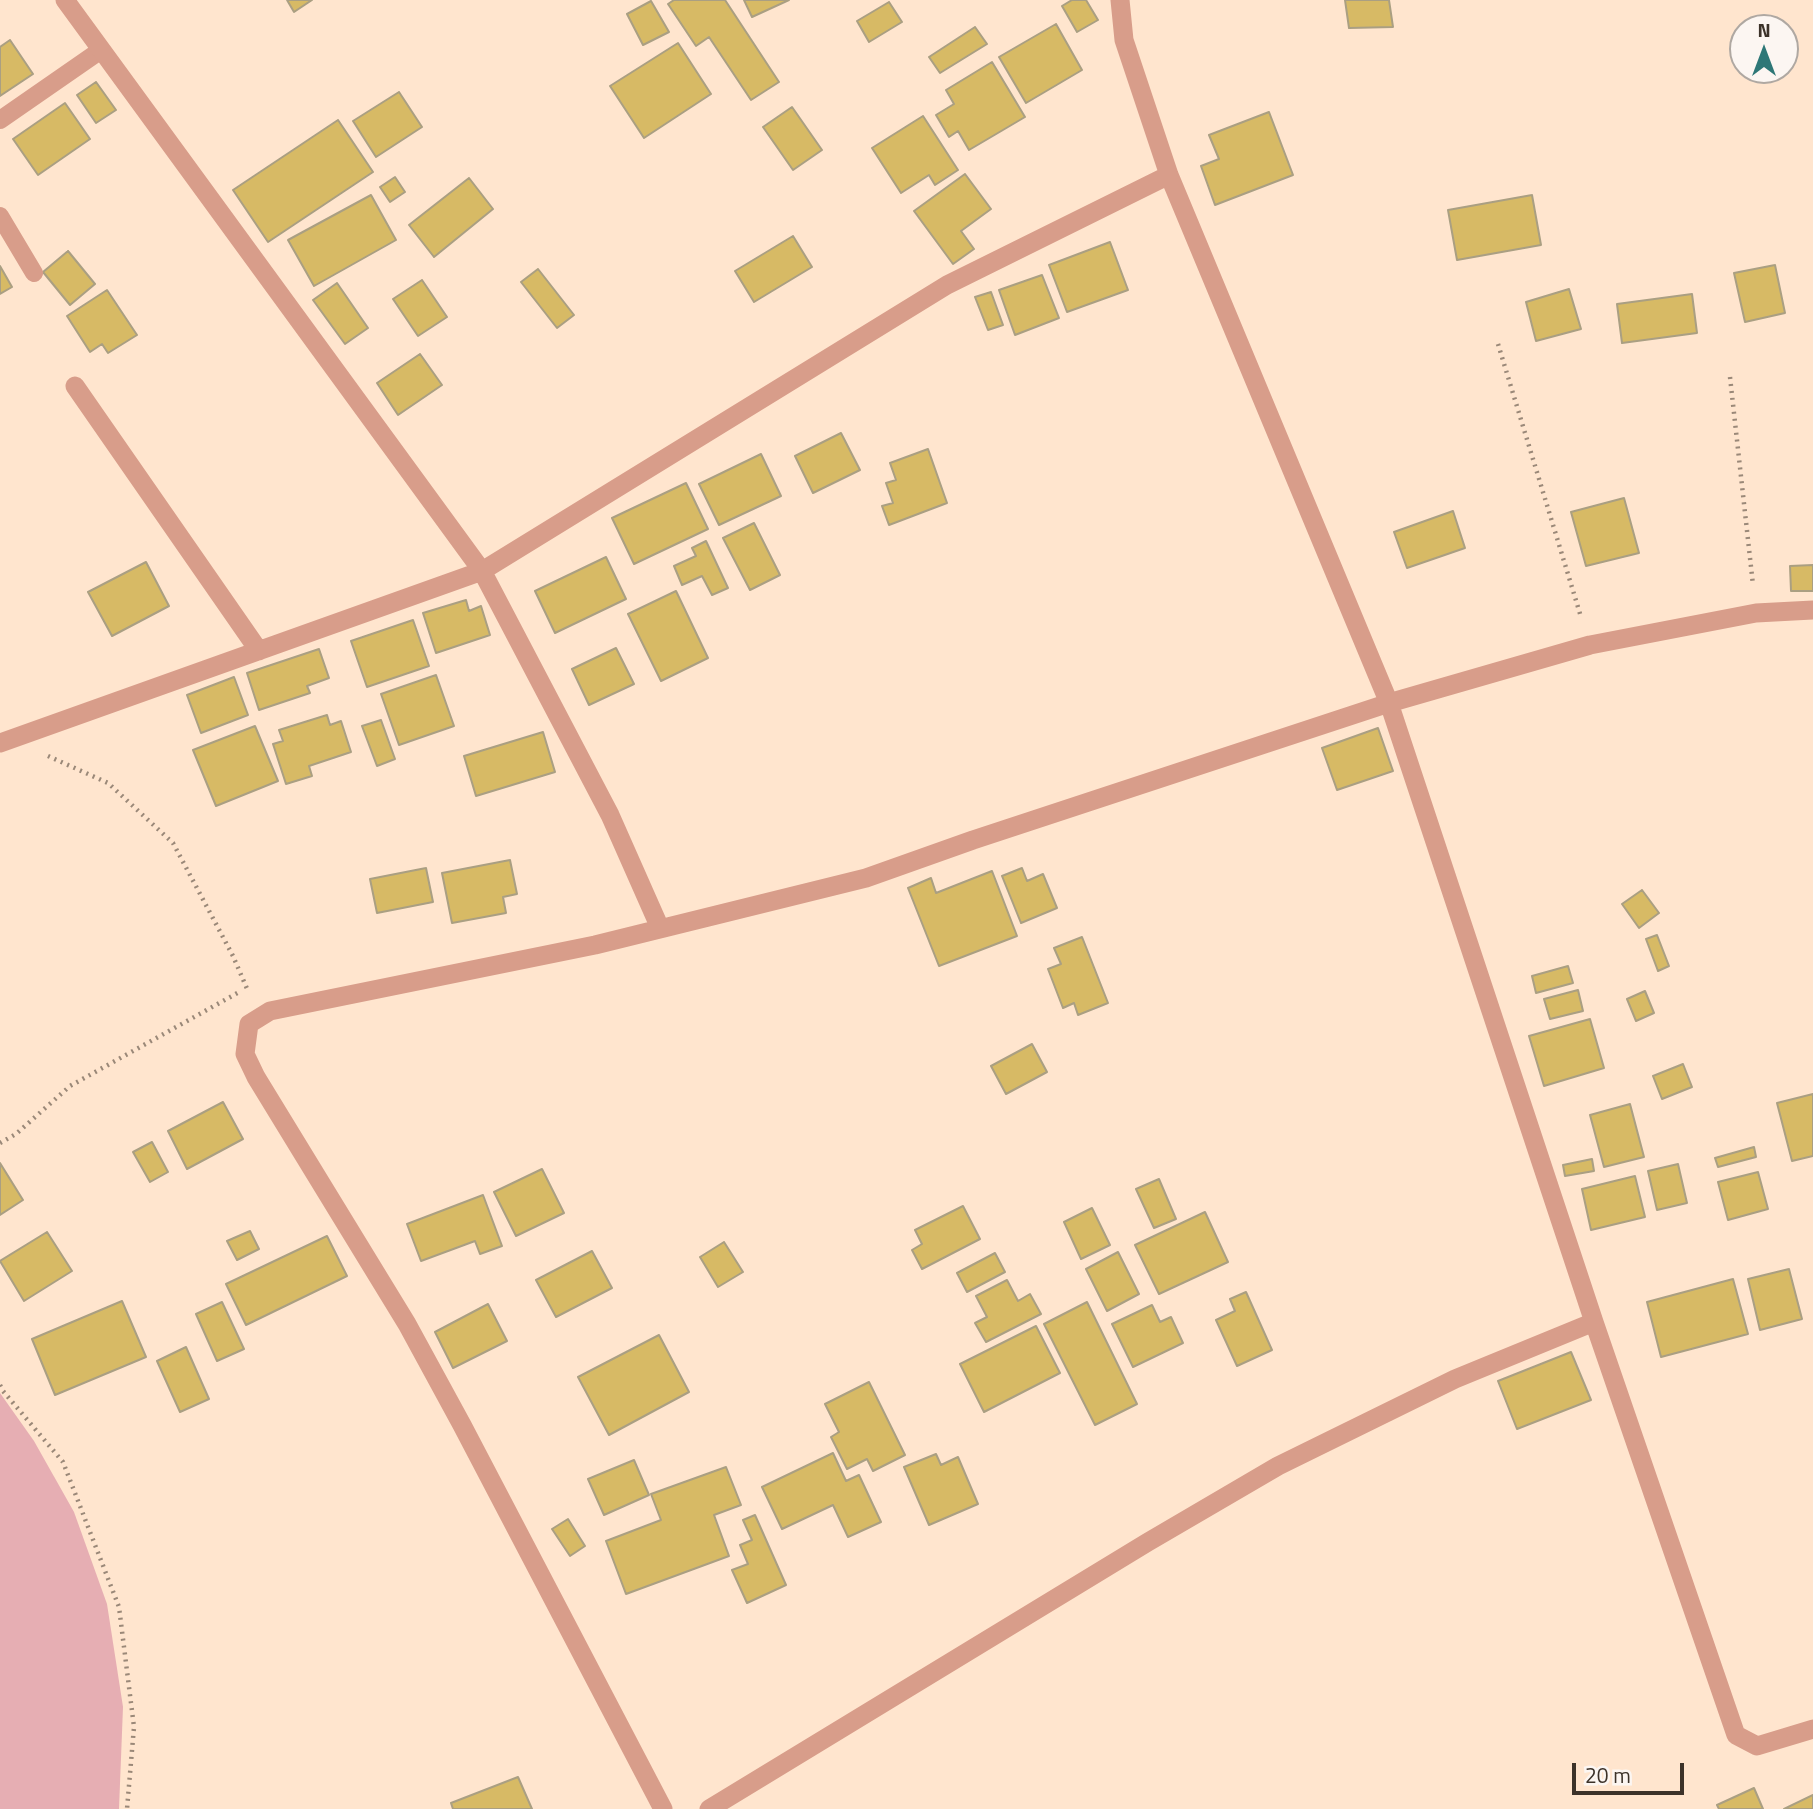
<!DOCTYPE html>
<style>
body{margin:0}
#map{position:relative;width:1813px;height:1809px;overflow:hidden;background:#ffe5ce;font-family:"Titillium Web",sans-serif}
canvas{display:block}
.north{position:absolute;left:1729px;top:14px;width:70px;height:70px;box-sizing:border-box;background:#fcf6f2;border:2px solid #afa8a2;border-radius:50%;rotate:0deg;font-size:19px;font-weight:700;line-height:28px;text-align:center;color:#3c3229}
.north::after{content:'';display:block;margin:auto;width:24px;height:32px;background:#2e7777;clip-path:polygon(50% 0,100% 100%,50% 72%,0 100%)}
.scale{position:absolute;left:1572px;top:1763px;width:112px;height:32px;box-sizing:border-box;border:4px solid #3c3229;border-top:0;padding-left:9px;font-size:21px;line-height:24px;white-space:nowrap;color:#3c3229;-webkit-text-stroke:5px #fcf6f2;paint-order:stroke}
</style>
<div id="map">
<canvas width="1813" height="1809"></canvas>
<div class="north">N</div>
<div class="scale">20 m</div>
</div>
<script>
const context = document.querySelector('canvas').getContext('2d');
context.lineJoin = 'round';
function fill(path, color) { context.fillStyle = color; context.fill(path, 'evenodd'); }
const shape = rows => new Path2D(rows.map(r => 'M' + r).join(''));
function stroke(path, color, width, dash) { context.strokeStyle = color; context.lineWidth = width; context.lineCap = dash ? 'butt' : 'round'; context.setLineDash(dash || []); context.stroke(path); }
fill(shape([
 [0,1393,34,1441,74,1512,107,1604,123,1707,119,1809,0,1809]
]), '#e6aeb3');
const building = shape([
 [287,0,312,0,294,12,287,0],
 [674,0,725,0,779,82,751,100,709,37,696,46,668,4,674,0],
 [744,0,789,0,752,17,744,0],
 [1072,0,1086,0,1098,20,1077,32,1062,6,1072,0],
 [1345,0,1389,0,1393,27,1349,28,1345,0],
 [651,1,669,32,643,45,627,14,651,1],
 [889,2,902,22,869,42,857,21,889,2],
 [1056,24,1082,70,1026,103,999,57,1056,24],
 [975,27,987,44,940,73,929,57,975,27],
 [10,40,33,74,0,96,0,47,10,40],
 [678,43,711,94,644,138,610,86,678,43],
 [992,62,1025,117,969,150,958,131,949,137,936,115,954,104,946,90,992,62],
 [96,82,116,110,96,123,77,95,96,82],
 [399,92,422,127,376,157,353,121,399,92],
 [65,103,90,139,38,175,13,139,65,103],
 [792,107,822,150,793,170,763,127,792,107],
 [1269,112,1293,175,1215,205,1201,166,1219,159,1209,135,1269,112],
 [923,116,958,170,935,185,929,175,901,193,872,148,923,116],
 [338,120,373,172,268,242,233,190,338,120],
 [965,174,991,209,961,231,974,249,953,264,914,211,965,174],
 [395,177,405,192,390,202,380,187,395,177],
 [469,178,493,209,434,257,409,225,469,178],
 [371,195,396,240,314,286,288,240,371,195],
 [1532,195,1541,245,1457,260,1448,210,1532,195],
 [793,236,812,267,754,302,735,271,793,236],
 [1110,242,1128,290,1067,312,1049,265,1110,242],
 [68,251,95,284,70,305,43,272,68,251],
 [1775,265,1785,313,1745,322,1734,273,1775,265],
 [0,266,12,287,0,294,0,266],
 [538,269,574,315,557,328,521,282,538,269],
 [1042,275,1059,318,1015,335,999,290,1042,275],
 [422,280,447,317,418,336,393,299,422,280],
 [337,283,368,328,345,344,313,300,337,283],
 [1569,289,1581,329,1536,341,1526,302,1569,289],
 [107,290,137,335,108,353,102,344,90,352,67,316,107,290],
 [991,292,1003,325,988,330,975,297,991,292],
 [1692,294,1697,333,1622,343,1617,304,1692,294],
 [420,354,442,385,398,415,377,383,420,354],
 [841,433,860,470,813,493,795,456,841,433],
 [928,449,947,503,889,525,882,506,893,503,886,483,896,480,890,463,928,449],
 [761,454,781,496,719,525,699,484,761,454],
 [686,483,708,529,634,564,612,518,686,483],
 [1624,498,1639,553,1586,566,1571,512,1624,498],
 [1453,511,1465,548,1407,568,1394,532,1453,511],
 [754,523,780,575,750,590,723,538,754,523],
 [706,541,728,588,712,595,702,576,682,585,674,566,696,556,692,548,706,541],
 [606,557,626,599,555,633,535,591,606,557],
 [146,562,169,606,112,636,88,592,146,562],
 [1813,565,1813,591,1791,591,1790,566,1813,565],
 [676,591,708,658,661,681,628,614,676,591],
 [466,600,469,611,481,606,490,635,436,653,423,613,466,600],
 [413,620,429,666,367,687,351,641,413,620],
 [616,648,634,684,589,705,572,669,616,648],
 [319,649,329,678,307,686,310,693,259,710,247,673,319,649],
 [436,675,454,726,399,745,381,694,436,675],
 [234,677,248,715,201,733,187,695,234,677],
 [327,715,330,725,341,721,351,752,309,766,312,776,286,784,273,744,283,741,279,730,327,715],
 [381,720,395,759,377,766,362,726,381,720],
 [255,726,278,781,216,806,193,750,255,726],
 [1378,728,1393,771,1337,790,1322,748,1378,728],
 [543,732,555,772,476,796,464,756,543,732],
 [510,860,517,894,503,897,506,913,452,923,442,873,510,860],
 [426,868,433,902,377,913,370,879,426,868],
 [1022,868,1027,881,1043,874,1057,908,1021,923,1002,876,1022,868],
 [992,871,1017,936,939,966,908,888,931,878,936,893,992,871],
 [1642,890,1659,913,1639,928,1622,904,1642,890],
 [1657,935,1669,966,1658,971,1646,939,1657,935],
 [1082,937,1108,1003,1078,1015,1074,1003,1063,1008,1048,969,1061,964,1054,948,1082,937],
 [1568,966,1573,983,1536,993,1532,976,1568,966],
 [1578,990,1583,1011,1550,1019,1544,999,1578,990],
 [1645,991,1654,1013,1636,1021,1627,999,1645,991],
 [1590,1019,1604,1068,1544,1086,1529,1036,1590,1019],
 [1032,1044,1047,1072,1006,1094,991,1066,1032,1044],
 [1683,1064,1692,1087,1662,1099,1653,1076,1683,1064],
 [1813,1094,1813,1156,1792,1161,1777,1103,1813,1094],
 [223,1102,243,1139,187,1169,168,1131,223,1102],
 [1630,1104,1644,1157,1604,1167,1590,1115,1630,1104],
 [152,1142,168,1172,150,1182,133,1152,152,1142],
 [1754,1147,1756,1157,1718,1167,1715,1158,1754,1147],
 [1592,1159,1594,1171,1565,1176,1563,1165,1592,1159],
 [0,1163,23,1200,0,1215,0,1163],
 [1678,1164,1687,1203,1657,1210,1648,1171,1678,1164],
 [542,1169,564,1213,516,1236,494,1192,542,1169],
 [1758,1172,1768,1209,1728,1220,1718,1182,1758,1172],
 [1635,1176,1645,1217,1591,1230,1582,1189,1635,1176],
 [1159,1179,1176,1219,1154,1228,1136,1189,1159,1179],
 [483,1195,502,1246,480,1254,475,1241,421,1261,407,1224,483,1195],
 [963,1206,980,1239,922,1269,912,1250,922,1244,915,1230,963,1206],
 [1092,1208,1110,1245,1081,1259,1064,1222,1092,1208],
 [1205,1212,1228,1262,1159,1294,1135,1245,1205,1212],
 [250,1231,259,1249,237,1260,227,1241,250,1231],
 [47,1232,72,1271,24,1301,0,1261,47,1232],
 [327,1236,347,1276,246,1325,226,1284,327,1236],
 [724,1242,743,1272,718,1287,700,1257,724,1242],
 [592,1251,612,1288,556,1317,536,1280,592,1251],
 [1118,1252,1139,1294,1107,1311,1086,1269,1118,1252],
 [995,1253,1005,1272,967,1292,957,1273,995,1253],
 [1789,1269,1802,1319,1760,1330,1748,1279,1789,1269],
 [1733,1279,1748,1334,1661,1357,1647,1302,1733,1279],
 [1007,1280,1018,1301,1030,1294,1041,1314,986,1342,975,1323,987,1317,976,1296,1007,1280],
 [1246,1292,1272,1350,1237,1366,1216,1320,1235,1311,1230,1299,1246,1292],
 [122,1301,146,1357,55,1395,32,1339,122,1301],
 [222,1302,244,1349,217,1361,196,1314,222,1302],
 [1087,1302,1137,1404,1095,1425,1044,1324,1087,1302],
 [488,1304,507,1341,453,1368,435,1332,488,1304],
 [1152,1305,1160,1322,1171,1317,1183,1343,1133,1367,1112,1324,1152,1305],
 [1036,1326,1060,1373,984,1412,960,1364,1036,1326],
 [659,1335,689,1392,609,1435,578,1377,659,1335],
 [186,1347,209,1399,180,1412,157,1361,186,1347],
 [1571,1352,1591,1400,1517,1429,1498,1381,1571,1352],
 [869,1382,905,1455,873,1471,867,1459,847,1469,831,1437,839,1432,825,1404,869,1382],
 [833,1453,846,1481,859,1475,881,1522,848,1537,833,1505,782,1529,762,1487,833,1453],
 [936,1454,941,1465,958,1457,978,1504,929,1525,904,1467,936,1454],
 [634,1460,649,1495,604,1515,588,1479,634,1460],
 [726,1467,741,1505,714,1515,729,1556,626,1594,606,1541,661,1520,651,1494,726,1467],
 [755,1515,786,1585,747,1603,732,1570,748,1564,740,1545,752,1540,743,1520,755,1515],
 [568,1519,585,1546,570,1556,552,1529,568,1519],
 [518,1777,532,1809,453,1809,451,1803,518,1777],
 [1754,1788,1763,1809,1719,1809,1717,1805,1754,1788],
 [1813,1795,1813,1809,1784,1809,1813,1795]
]);
fill(building, '#d7ba65');
stroke(building, '#aa9f82', 2);
stroke(shape([
 [1498,344,1581,617],
 [1730,377,1753,585],
 [48,756,108,783,173,843,233,956,248,991],
 [0,1143,16,1134,70,1086,241,991],
 [0,1385,3,1391,63,1462,119,1607,134,1727,127,1809]
]), '#9a8878', 4.5, [2, 5]);
stroke(shape([
 [0,120,101,50],
 [0,216,34,273]
]), '#d89d8a', 18);
stroke(shape([
 [65,0,482,571,610,815,660,928],
 [1120,0,1124,40,1169,175,1389,703,1594,1322,1736,1735,1757,1746,1813,1729],
 [75,386,259,651],
 [0,743,482,571,947,285,1169,175],
 [663,1809,462,1425,407,1324,256,1077,245,1054,249,1024,270,1011,595,945,866,878,973,840,1389,703,1590,645,1756,613,1813,610],
 [709,1809,1148,1542,1278,1466,1455,1379,1594,1322]
]), '#d89d8a', 19);
</script>
